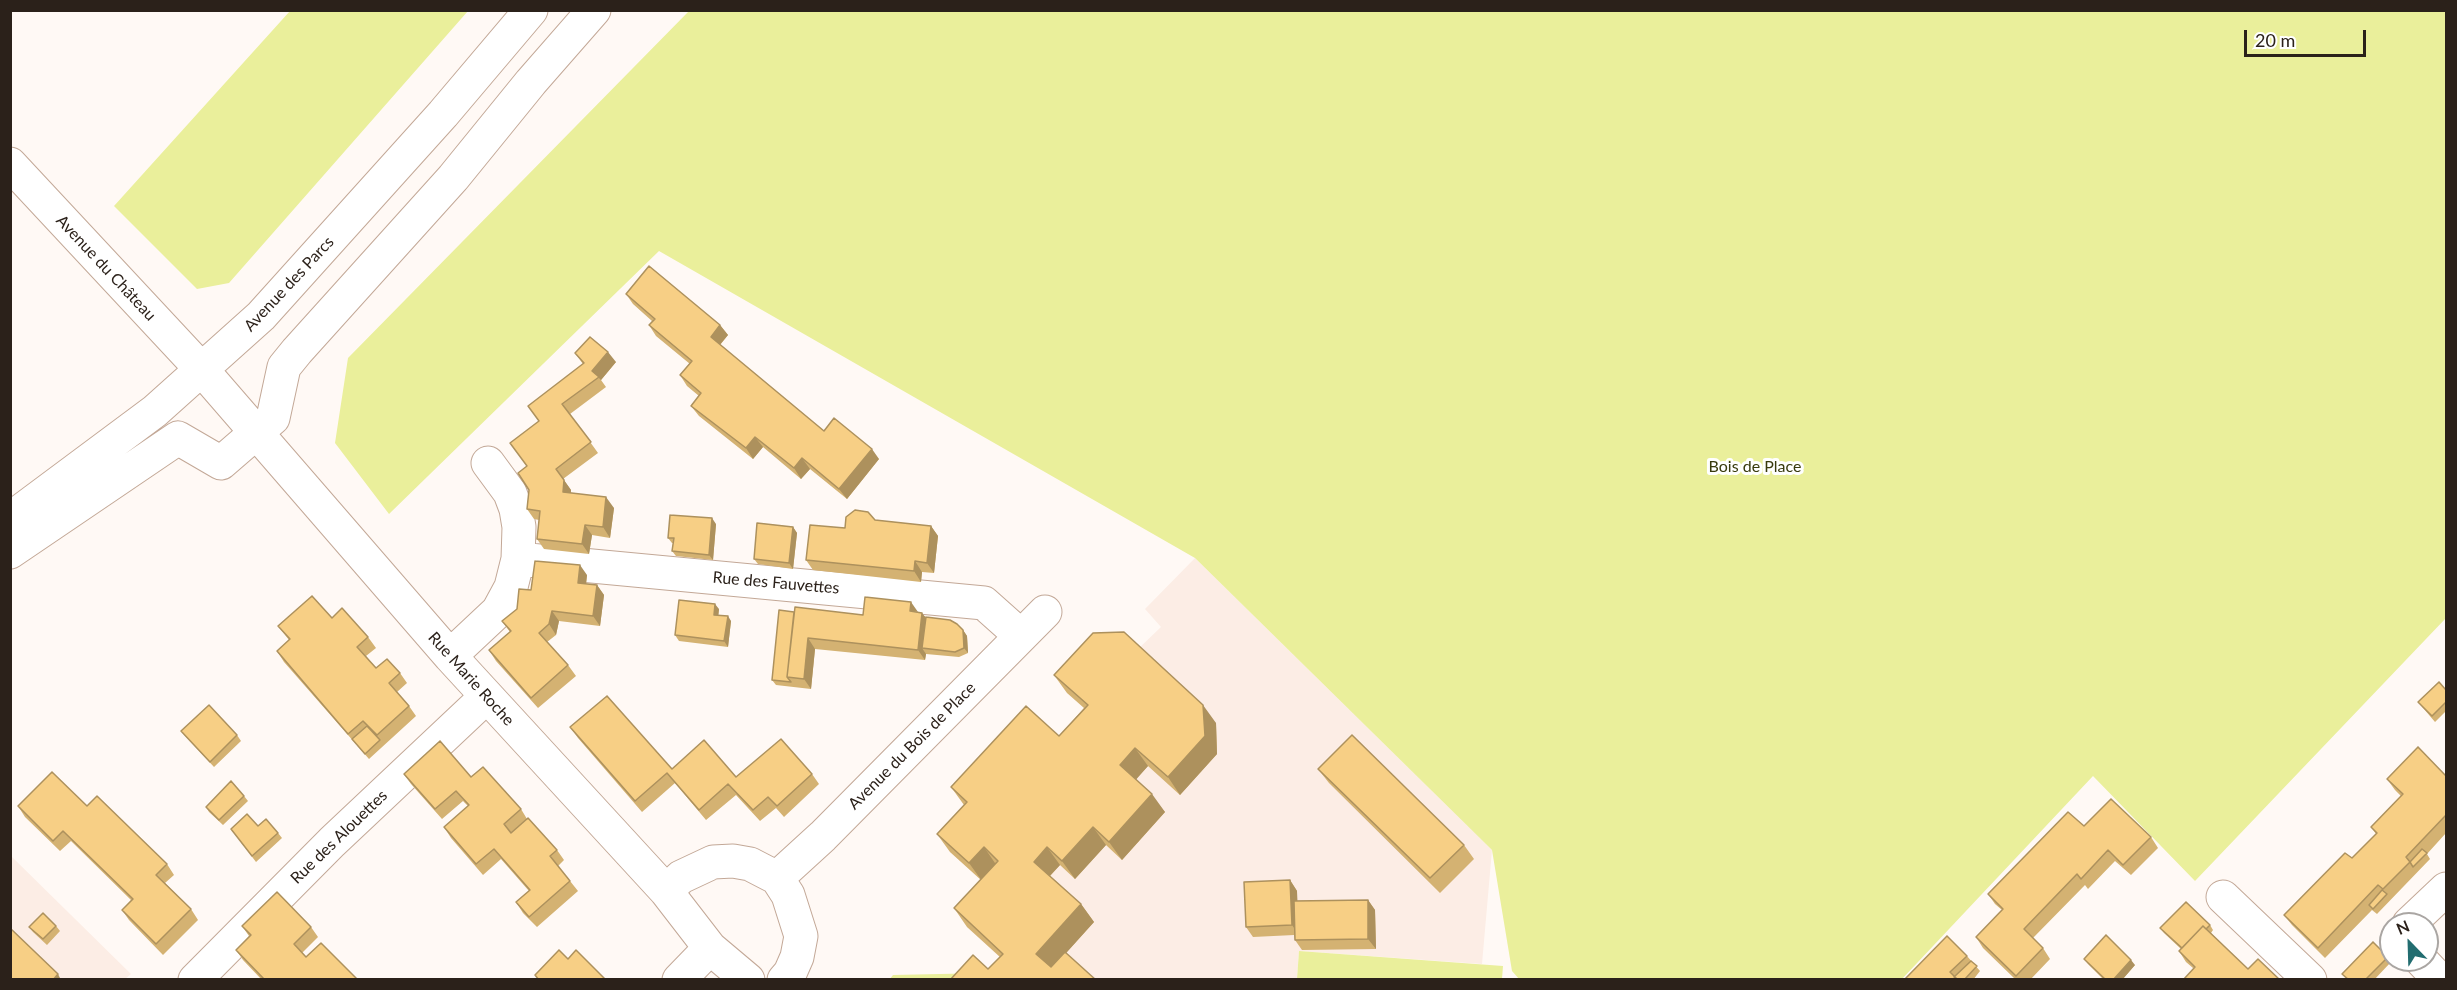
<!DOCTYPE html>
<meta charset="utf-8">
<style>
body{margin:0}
#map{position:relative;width:2457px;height:990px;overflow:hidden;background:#fff9f5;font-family:Lato,sans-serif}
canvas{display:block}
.frame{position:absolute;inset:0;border:12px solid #2b211a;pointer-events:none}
.north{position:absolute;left:2379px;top:912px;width:60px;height:60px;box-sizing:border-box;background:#fff;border:2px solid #aaa6a3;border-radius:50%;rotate:337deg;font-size:16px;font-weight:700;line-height:24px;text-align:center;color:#2b211a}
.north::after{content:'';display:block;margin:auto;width:21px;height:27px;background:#226d70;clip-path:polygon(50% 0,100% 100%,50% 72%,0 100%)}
.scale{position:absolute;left:2244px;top:30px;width:122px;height:27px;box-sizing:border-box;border:3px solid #2b211a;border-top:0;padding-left:8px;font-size:18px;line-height:21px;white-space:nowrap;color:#2b211a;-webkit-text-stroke:4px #fff;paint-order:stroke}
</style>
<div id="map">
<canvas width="2457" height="990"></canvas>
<div class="frame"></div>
<div class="north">N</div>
<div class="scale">20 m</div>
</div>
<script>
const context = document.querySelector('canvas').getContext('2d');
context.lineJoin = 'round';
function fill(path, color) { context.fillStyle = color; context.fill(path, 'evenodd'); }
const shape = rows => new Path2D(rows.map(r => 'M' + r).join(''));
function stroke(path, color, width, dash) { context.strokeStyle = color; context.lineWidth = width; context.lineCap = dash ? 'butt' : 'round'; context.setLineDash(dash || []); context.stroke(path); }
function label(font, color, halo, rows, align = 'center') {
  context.font = font + ' Lato,sans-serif'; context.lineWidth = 6; context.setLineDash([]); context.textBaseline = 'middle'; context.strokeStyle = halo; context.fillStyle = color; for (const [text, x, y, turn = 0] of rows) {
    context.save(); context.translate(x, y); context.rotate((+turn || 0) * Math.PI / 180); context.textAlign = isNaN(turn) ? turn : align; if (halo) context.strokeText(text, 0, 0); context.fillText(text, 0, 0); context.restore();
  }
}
fill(shape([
 [1195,558,1492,850,1482,964,1299,951,1297,979,1009,979,1016,972,967,927,982,881,950,852,979,820,1071,754,1137,650,1161,627,1145,609],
 [10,855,131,974,125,979,11,979]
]), '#fcede5');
fill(shape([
 [290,11,468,11,229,283,197,289,114,206],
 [689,11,2446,11,2446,618,2195,881,2093,776,1902,979,1519,979,1512,971,1492,850,1195,558,659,251,389,514,335,443,348,358],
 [1299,951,1503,966,1502,979,1297,979],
 [986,973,980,979,889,980,893,975]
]), '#eaef9b');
const minor = shape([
 [10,164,203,371,450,656,666,891,710,948,748,980],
 [10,519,155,411,261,316,443,114,531,10],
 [10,552,178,438,221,463,273,418,284,367,297,351,453,178,531,82,594,10],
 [518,559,984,603,1021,636],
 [450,656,498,611,511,587,518,559,519,527,516,509,510,493,488,463],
 [777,878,823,836,1045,612],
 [666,891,681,877,713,862,733,861,750,864,777,878,788,895,801,936,797,957,790,973,784,980],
 [2223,897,2310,980],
 [2409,924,2446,889],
 [2421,960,2440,980],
 [195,980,332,842,486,697],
 [679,980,710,948]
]);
stroke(minor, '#c3a897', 35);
stroke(minor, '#fff', 33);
fill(shape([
 [626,294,720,325,728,335,720,345,824,431,879,459,847,499,810,469,801,479,763,447,753,459,699,416,691,406,699,396,687,386,680,375,690,364,656,336,649,325,652,321,633,304],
 [575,353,616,362,601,380,606,387,570,414,598,453,563,479,571,490,571,493,614,508,610,538,592,535,589,554,544,549,537,539,539,520,534,519,527,509,529,490,527,467,539,421,583,364],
 [875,520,931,526,938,536,934,573,922,572,921,582,813,570,806,560,845,528],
 [716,524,713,560,676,556,672,551,673,543,672,543,668,538],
 [793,527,797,533,793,569,758,564,754,559],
 [587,575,586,584,597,585,604,595,600,626,559,621,556,635,547,642,568,665,576,676,538,708,496,661,489,650,510,632,502,621,517,609,531,590],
 [719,609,718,615,731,621,728,647,679,641,675,635],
 [794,612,863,615,918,612,926,617,963,630,967,636,968,653,959,657,926,654,925,660,815,649,811,689,776,685,772,680],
 [332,618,368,637,376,648,366,656,376,668,400,673,407,683,397,692,409,706,416,716,369,759,284,662,277,651,289,640,278,626],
 [1054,675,1216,723,1217,754,1180,795,1148,766,1136,779,1165,812,1122,860,1106,845,1075,879,1060,865,1050,876,1081,904,1094,922,1066,953,988,969,1000,957,967,927,954,908,981,880,950,852,937,834,964,805,951,787,1059,736,1084,708,1067,693],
 [2446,690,2446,711,2435,722,2418,702],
 [570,727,672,769,736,777,812,774,819,784,784,817,776,808,760,821,736,795,706,820,675,783,642,812,578,738],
 [181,731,237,735,241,741,214,767,185,736],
 [1318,769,1464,845,1474,859,1440,893,1329,783],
 [404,774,471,777,521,809,527,819,557,850,564,860,558,866,578,891,537,927,523,913,516,902,529,891,501,859,483,875,451,838,444,827,468,806,463,801,442,819,411,784],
 [2446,776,2446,833,2427,854,2430,859,2377,914,2372,910,2325,958,2292,925,2284,915,2352,858,2376,834,2371,827,2401,796,2395,790,2387,779],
 [244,796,248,801,223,825,209,812,206,807],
 [18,806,87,806,167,864,174,875,165,883,191,909,198,920,163,955,129,920,122,910,131,900,71,841,60,851,25,817],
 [258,826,278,833,282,838,256,862,231,829],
 [2084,826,2151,837,2158,848,2131,875,2115,861,2088,889,2085,885,2033,938,2043,948,2050,959,2030,980,2016,980,1983,948,1976,937,2002,910,1995,904,1988,894],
 [1290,880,1297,891,1297,901,1368,900,1375,910,1376,949,1302,950,1295,940,1294,935,1253,937,1246,927],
 [2210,925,2213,930,2211,933,2248,969,2280,980,2193,968,2186,962,2179,951,2181,949,2164,933,2160,928],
 [56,926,60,931,47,945,33,932,29,927],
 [242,926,311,927,318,937,302,953,306,957,358,980,262,980,243,960,236,950,249,936],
 [1967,956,1980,971,1973,980,1904,980],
 [2388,957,2391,962,2374,980,2347,980,2342,974],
 [2084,959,2135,965,2122,980,2104,980,2088,964]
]), '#d4b272');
fill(shape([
 [720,325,728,335,718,347,711,337],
 [608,352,616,362,601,380,592,371],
 [755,437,763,447,753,459,746,448],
 [872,449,879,459,847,499,839,489],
 [802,458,810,469,801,479,794,468],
 [564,480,571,490,570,503,563,492],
 [606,497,614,508,610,538,603,527],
 [712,518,716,524,713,560,709,555],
 [585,525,592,535,589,554,582,544],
 [931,526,938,536,934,573,927,563],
 [793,527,797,533,793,569,789,563],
 [915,561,922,572,921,582,914,571],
 [580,565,587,575,585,593,578,583],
 [597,585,604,595,600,626,593,616],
 [911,602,918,612,910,611],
 [715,604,719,609,718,620,714,615],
 [552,611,559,621,556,635,549,624],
 [922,613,930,623,922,648,926,654,925,660,918,650],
 [728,616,731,621,728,647,724,641],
 [963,630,967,636,968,653,964,648],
 [808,638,815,649,811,689,804,679],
 [1203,705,1216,723,1217,754,1180,795,1168,777],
 [1135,748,1148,766,1133,783,1120,765],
 [1152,794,1165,812,1122,860,1109,842],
 [1093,827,1106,845,1075,879,1062,861],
 [984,847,997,866,982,881,969,863],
 [1047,847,1060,865,1046,880,1034,862],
 [1290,880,1297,891,1299,935,1292,925],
 [1368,900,1375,910,1376,949,1368,939],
 [1081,904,1094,922,1049,972,1036,954],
 [2131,960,2135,965,2122,980,2113,980],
 [58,974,61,980,53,980]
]), '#ad915d');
const building = shape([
 [649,266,720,325,711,337,824,431,834,418,872,449,839,489,802,458,794,468,755,437,746,448,691,406,701,393,680,375,692,361,649,325,655,319,626,294,649,266],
 [590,337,608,352,592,371,599,377,562,404,591,442,556,469,564,480,563,492,606,497,603,527,585,525,582,544,537,539,540,511,527,509,529,490,518,473,527,466,510,443,539,421,528,406,584,363,575,353,590,337],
 [855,510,868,512,875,520,931,526,927,563,915,561,914,571,806,560,810,525,845,528,846,517,855,510],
 [670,515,712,518,709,555,672,551,674,538,668,538,670,515],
 [757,523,793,527,789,563,754,559,757,523],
 [535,561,580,565,578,583,597,585,593,616,552,611,549,624,539,633,568,665,531,698,489,650,511,631,502,621,517,609,519,589,531,590,535,561],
 [312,596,332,618,342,608,368,637,357,647,376,668,387,659,400,673,389,683,409,706,377,735,363,721,348,734,277,651,290,639,278,626,312,596],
 [865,597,911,602,910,611,922,613,918,650,808,638,804,679,787,677,795,607,863,615,865,597],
 [679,600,715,604,714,615,728,616,724,641,675,635,679,600],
 [779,610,794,612,787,677,791,682,772,680,779,610],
 [926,617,950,620,957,624,963,630,964,648,955,652,922,648,926,617],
 [1124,632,1203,705,1205,736,1168,777,1135,748,1120,765,1152,794,1109,842,1093,827,1062,861,1047,847,1034,862,1081,904,1036,954,1051,967,1065,952,1096,980,950,980,973,955,988,969,1003,954,954,908,998,861,984,847,969,863,937,834,967,802,951,787,1026,706,1059,736,1088,705,1054,675,1093,633,1124,632],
 [2439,682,2446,690,2446,702,2432,716,2418,702,2439,682],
 [607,696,672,769,704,740,736,777,781,739,812,774,777,806,768,797,753,810,728,784,699,810,667,773,635,801,570,727,607,696],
 [209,705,237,735,210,762,181,731,209,705],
 [367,726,380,740,365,754,352,739,367,726],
 [1352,735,1464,845,1430,878,1318,769,1352,735],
 [440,741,471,777,483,767,521,809,504,824,511,833,528,818,557,850,550,856,570,881,529,917,516,902,530,890,494,849,476,864,444,827,469,805,456,791,435,809,404,774,440,741],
 [2418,747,2446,776,2446,815,2406,857,2410,862,2383,889,2378,885,2318,948,2284,915,2345,853,2352,858,2377,833,2371,827,2403,794,2387,779,2418,747],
 [52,772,87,806,97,796,167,864,156,875,191,909,156,944,122,910,133,899,63,831,53,841,18,806,52,772],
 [231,781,244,796,219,820,206,807,231,781],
 [2111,799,2151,837,2123,865,2108,850,2081,879,2077,874,2050,902,2024,929,2043,948,2016,976,1976,937,2003,909,1988,894,2068,812,2084,826,2111,799],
 [247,814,258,826,266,819,278,833,252,856,231,829,247,814],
 [2422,849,2427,853,2413,867,2410,862,2422,849],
 [1290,880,1292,925,1246,927,1244,882,1290,880],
 [2382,890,2387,894,2373,909,2369,905,2382,890],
 [277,892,311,927,294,944,306,957,321,943,358,980,265,980,236,950,251,935,242,926,277,892],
 [1368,900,1368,939,1295,940,1294,901,1368,900],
 [2186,902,2210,925,2206,929,2203,926,2182,948,2160,928,2186,902],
 [43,913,56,926,43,939,29,927,43,913],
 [2203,926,2248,969,2258,959,2280,980,2183,980,2195,967,2179,951,2203,926],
 [10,928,58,974,53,980,10,980,10,928],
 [2106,935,2131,960,2113,980,2106,980,2084,959,2106,935],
 [1947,936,1967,956,1950,972,1958,980,1904,980,1947,936],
 [2373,942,2388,957,2365,980,2349,980,2342,974,2373,942],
 [559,950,568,959,576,950,606,980,539,980,535,975,559,950],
 [1971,961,1977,966,1964,980,1958,980,1954,977,1971,961]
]);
fill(building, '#f7cf85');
stroke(building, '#ad915d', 1.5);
label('16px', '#2b211a', '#fff', [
 ["Avenue du Château",106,268,47],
 ["Avenue des Parcs",289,284,-47],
 ["Rue des Fauvettes",776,583,5],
 ["Rue Marie Roche",471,679,48],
 ["Avenue du Bois de Place",912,746,-45],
 ["Rue des Alouettes",339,837,-44]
]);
label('16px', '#383a0d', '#fff', [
 ["Bois de Place",1755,467]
]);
</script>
